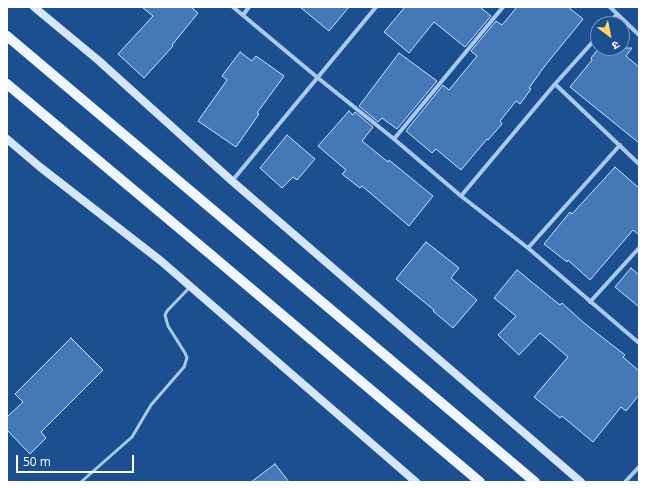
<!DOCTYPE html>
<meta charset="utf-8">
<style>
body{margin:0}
#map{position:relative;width:646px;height:489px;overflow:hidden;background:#1b4f8f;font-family:"Open Sans","Noto Sans Devanagari",sans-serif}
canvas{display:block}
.frame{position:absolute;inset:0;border:8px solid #fff;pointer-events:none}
.north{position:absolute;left:590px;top:16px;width:40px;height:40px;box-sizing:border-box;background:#1b4f8f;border:1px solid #7695bc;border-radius:50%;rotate:148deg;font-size:11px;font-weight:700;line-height:16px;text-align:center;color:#fff}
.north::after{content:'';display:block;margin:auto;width:14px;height:18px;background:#ffd166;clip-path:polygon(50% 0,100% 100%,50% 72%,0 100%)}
.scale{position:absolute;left:16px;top:455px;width:118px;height:18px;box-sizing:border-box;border:2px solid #fff;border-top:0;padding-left:5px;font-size:12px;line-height:14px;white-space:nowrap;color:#fff;-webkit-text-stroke:3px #1b4f8f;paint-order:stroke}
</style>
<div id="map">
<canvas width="646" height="489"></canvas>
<div class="frame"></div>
<div class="north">उ</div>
<div class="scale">50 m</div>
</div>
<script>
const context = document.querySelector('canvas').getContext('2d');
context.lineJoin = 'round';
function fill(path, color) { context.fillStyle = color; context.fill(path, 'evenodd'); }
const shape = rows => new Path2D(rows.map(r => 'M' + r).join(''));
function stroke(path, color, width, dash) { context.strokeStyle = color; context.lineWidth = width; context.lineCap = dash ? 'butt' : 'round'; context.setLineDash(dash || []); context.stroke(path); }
const building = shape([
 [142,7,191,7,198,13,172,45,173,46,144,78,118,54,153,16,142,7],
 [300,7,349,7,329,31,300,7],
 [405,7,480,7,491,16,465,47,434,22,409,53,384,32,405,7],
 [517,7,568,7,583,19,544,67,529,88,531,89,520,104,516,101,500,121,502,124,488,140,487,139,461,170,436,149,432,153,406,131,443,85,449,90,477,56,471,51,496,21,502,25,517,7],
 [599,48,632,48,626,56,639,67,639,143,570,87,592,60,591,58,599,48],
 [240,52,252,61,256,56,284,76,257,113,259,114,236,147,198,121,227,80,222,76,240,52],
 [399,53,437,81,397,129,382,118,378,122,359,106,399,53],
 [349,111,353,115,355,112,373,127,362,141,388,162,389,160,433,196,409,226,362,186,360,188,342,174,346,170,318,146,349,111],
 [287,135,315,159,297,180,293,177,282,188,260,168,287,135],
 [615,167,639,188,639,235,633,230,590,280,568,260,567,262,544,244,570,212,572,214,615,167],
 [426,242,459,268,451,278,477,300,453,328,433,311,434,310,396,279,426,242],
 [631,268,639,275,639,307,615,287,631,268],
 [517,270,560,305,562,303,584,323,625,355,623,357,639,371,639,395,626,411,621,407,593,442,562,416,560,418,534,397,568,357,540,333,519,355,498,335,516,316,494,298,517,270],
 [71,338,103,370,41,432,46,438,30,454,7,430,7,417,23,402,15,394,71,338],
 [275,464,289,482,251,482,275,464]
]);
fill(building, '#4478b7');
stroke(building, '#cfe3fa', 1);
stroke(shape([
 [81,482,132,437,151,405,184,367,187,358,185,353,168,326,165,315,167,311,189,288]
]), '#a9c9ee', 3);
stroke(shape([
 [233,7,318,78,394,139,461,196,528,248,639,343],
 [610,7,639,35],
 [243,15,249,7],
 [608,24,617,14],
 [555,84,639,164],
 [394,139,503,7],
 [232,181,376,7],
 [461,196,555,84,598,36],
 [528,248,620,145],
 [590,302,639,248],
 [625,482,639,467]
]), '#a9c9ee', 4);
stroke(shape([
 [34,7,98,60,232,181,581,482],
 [7,139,40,167,161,261,416,482]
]), '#d6e6fa', 8);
stroke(shape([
 [7,36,535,482],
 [7,84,210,254,480,482]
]), '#f0f6ff', 10);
</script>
